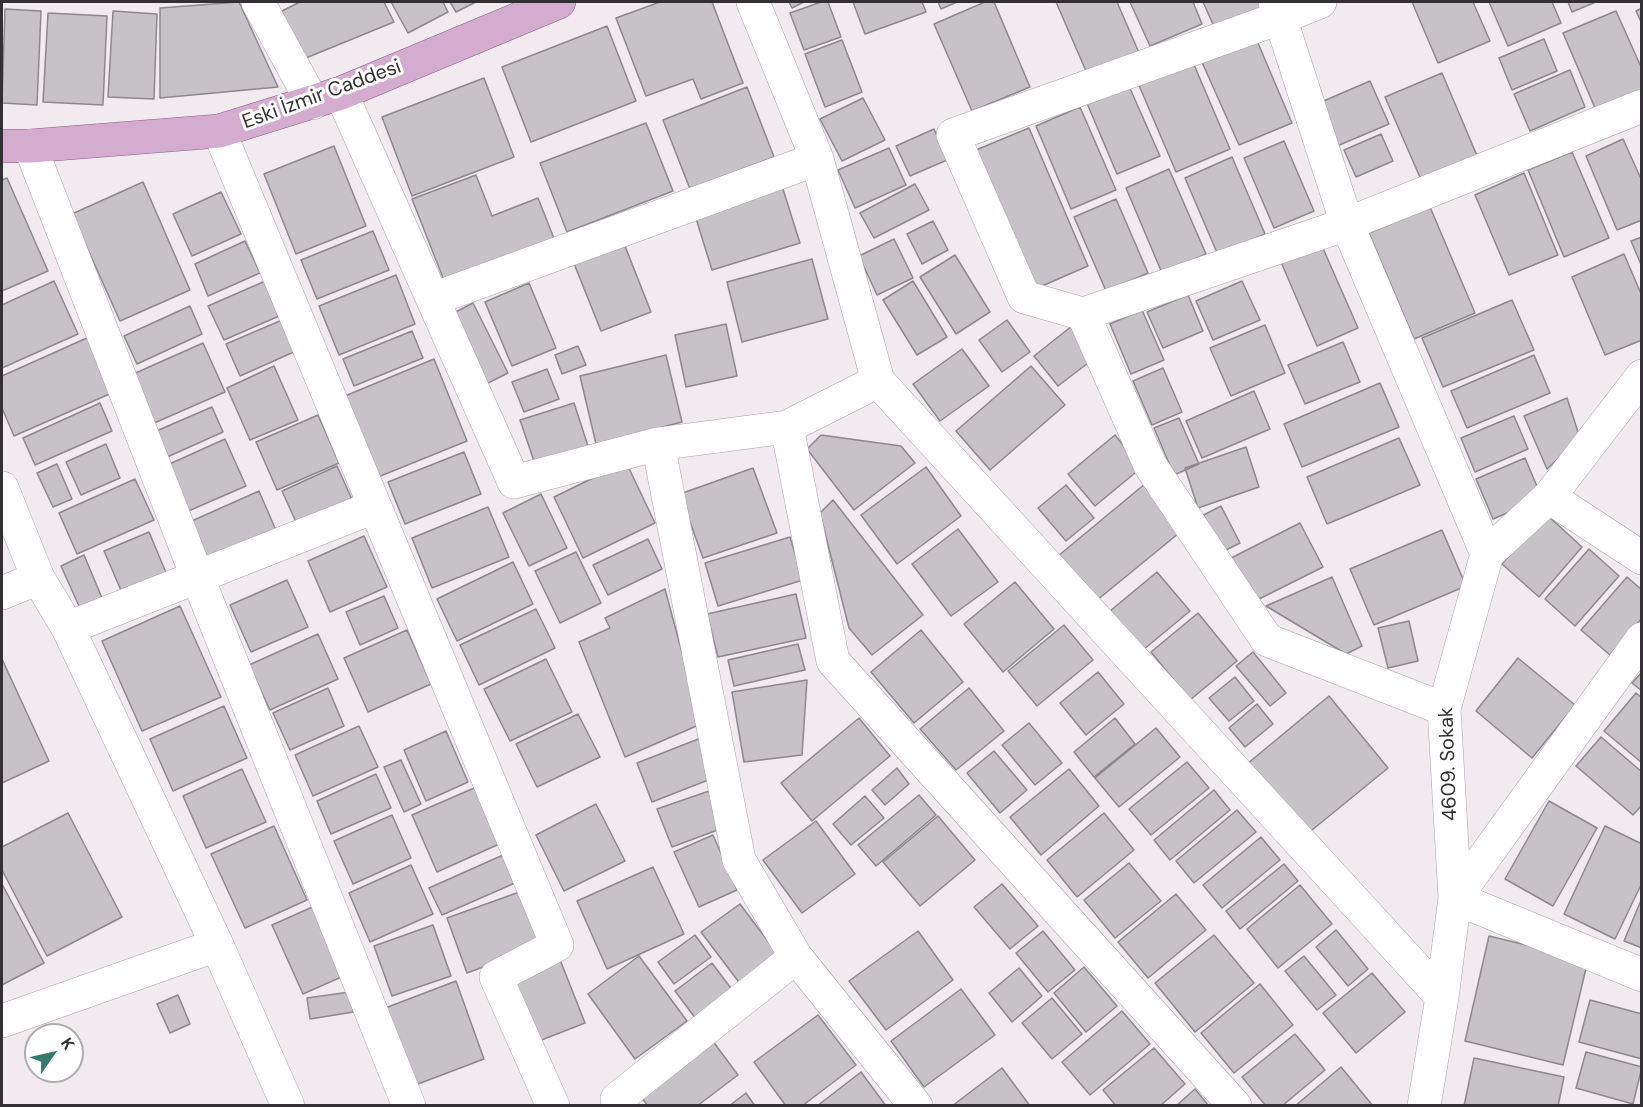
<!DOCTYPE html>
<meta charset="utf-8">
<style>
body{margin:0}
#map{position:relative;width:1643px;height:1107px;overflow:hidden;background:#f1ebf0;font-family:"DM Sans",sans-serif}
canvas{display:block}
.frame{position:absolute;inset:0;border:3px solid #323032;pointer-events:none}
.north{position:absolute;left:24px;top:1023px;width:60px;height:60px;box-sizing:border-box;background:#fff;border:2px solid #adacad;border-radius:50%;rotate:56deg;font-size:16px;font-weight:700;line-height:24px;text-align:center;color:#323032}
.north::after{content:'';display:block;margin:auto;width:21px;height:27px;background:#367a6f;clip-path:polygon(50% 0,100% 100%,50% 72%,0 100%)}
</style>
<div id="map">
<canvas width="1643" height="1107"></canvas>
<div class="frame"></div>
<div class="north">K</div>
</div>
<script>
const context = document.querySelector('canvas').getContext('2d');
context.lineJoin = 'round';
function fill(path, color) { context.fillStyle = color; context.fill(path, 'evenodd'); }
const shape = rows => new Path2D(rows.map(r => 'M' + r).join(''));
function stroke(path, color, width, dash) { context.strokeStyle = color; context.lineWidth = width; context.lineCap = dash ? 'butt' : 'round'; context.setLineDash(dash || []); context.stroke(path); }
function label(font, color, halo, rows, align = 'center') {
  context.font = font + ' "DM Sans",sans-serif'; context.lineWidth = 6; context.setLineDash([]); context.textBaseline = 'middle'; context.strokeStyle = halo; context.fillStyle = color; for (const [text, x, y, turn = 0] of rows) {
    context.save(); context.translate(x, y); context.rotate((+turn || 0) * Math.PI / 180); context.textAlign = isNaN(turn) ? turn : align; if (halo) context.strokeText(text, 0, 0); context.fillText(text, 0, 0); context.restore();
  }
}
const building = shape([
 [239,2,278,87,160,98,160,8,239,2],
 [300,2,384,2,394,22,301,60,276,14,300,2],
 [391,2,443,2,448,12,408,33,391,2],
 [450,2,476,2,456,12,450,2],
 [660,2,712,2,743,83,701,99,693,79,646,96,616,18,660,2],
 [789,2,804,2,792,8,789,2],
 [821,2,828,2,841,37,804,50,790,13,821,2],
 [853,2,922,2,926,12,865,34,853,2],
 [938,2,957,2,941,9,938,2],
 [985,2,994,2,1030,87,972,111,934,24,985,2],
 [1056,2,1117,2,1140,55,1089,78,1056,2],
 [1130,2,1193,2,1202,24,1150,46,1130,2],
 [1203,2,1262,2,1266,10,1216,31,1203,2],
 [1412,2,1473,2,1490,41,1438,63,1412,2],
 [1489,2,1552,2,1561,23,1508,46,1489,2],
 [1568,2,1596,2,1572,12,1568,2],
 [1642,8,1642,24,1636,11,1642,8],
 [5,9,41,11,37,105,2,103,5,9],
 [113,11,157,14,154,99,108,97,113,11],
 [1616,11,1642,69,1642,97,1598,115,1563,33,1616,11],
 [48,13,107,16,103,105,43,102,48,13],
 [607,26,636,101,531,142,502,67,607,26],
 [1255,36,1292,123,1239,145,1201,60,1255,36],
 [1544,39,1557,71,1512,90,1499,58,1544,39],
 [842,40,862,92,825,107,805,54,842,40],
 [1192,60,1230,149,1176,172,1138,83,1192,60],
 [1570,70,1585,107,1530,131,1514,94,1570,70],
 [1442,73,1478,158,1422,182,1385,97,1442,73],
 [484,78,514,157,412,196,382,117,484,78],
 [1370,81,1389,124,1337,146,1319,103,1370,81],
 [1128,84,1160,156,1117,174,1086,101,1128,84],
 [747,87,774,157,690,189,663,120,747,87],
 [863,98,885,140,842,161,820,119,863,98],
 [1080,107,1116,190,1071,209,1036,126,1080,107],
 [646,123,673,191,567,232,540,163,646,123],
 [1029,128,1088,266,1035,289,976,150,1029,128],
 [934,129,947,160,910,176,896,146,934,129],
 [1381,134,1393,161,1356,177,1344,150,1381,134],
 [1623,139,1642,181,1642,220,1617,230,1586,156,1623,139],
 [1284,141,1314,211,1274,228,1244,158,1284,141],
 [334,146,366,226,296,254,264,174,334,146],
 [889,148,906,185,855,208,838,170,889,148],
 [1572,152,1609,238,1564,257,1528,170,1572,152],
 [1232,157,1265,234,1218,255,1185,178,1232,157],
 [1169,169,1206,254,1162,273,1126,188,1169,169],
 [1524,173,1558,255,1509,275,1475,195,1524,173],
 [476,175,492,216,538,198,555,241,445,283,412,199,476,175],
 [7,178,48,271,2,291,2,180,7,178],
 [143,182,190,290,120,321,72,214,143,182],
 [915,184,929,210,874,238,860,213,915,184],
 [782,186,800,243,712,270,694,212,782,186],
 [221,192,241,234,192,256,173,214,221,192],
 [1116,199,1148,273,1106,291,1074,217,1116,199],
 [1430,207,1475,313,1414,339,1369,233,1430,207],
 [933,221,948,250,922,264,907,234,933,221],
 [373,231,389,270,317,299,301,260,373,231],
 [1642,237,1642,267,1631,241,1642,237],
 [894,239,913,278,877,295,859,256,894,239],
 [245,241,260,273,208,296,195,264,245,241],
 [623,241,651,312,601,331,573,261,623,241],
 [1322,246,1358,328,1317,346,1281,262,1322,246],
 [1624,254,1642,296,1642,340,1605,355,1572,277,1624,254],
 [955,255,990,312,956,334,920,277,955,255],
 [812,259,828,319,742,342,727,282,812,259],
 [396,275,415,324,339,355,319,306,396,275],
 [270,279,286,313,224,340,208,306,270,279],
 [54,281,78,334,2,368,2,305,54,281],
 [913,281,947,337,917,355,883,300,913,281],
 [1242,281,1260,320,1213,340,1196,301,1242,281],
 [529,283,556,348,512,366,485,302,529,283],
 [1188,295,1203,331,1163,348,1147,312,1188,295],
 [1512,300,1534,350,1443,387,1422,338,1512,300],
 [473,303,508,373,484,385,448,316,473,303],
 [190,306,202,334,137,364,124,336,190,306],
 [1142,310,1164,360,1131,374,1110,324,1142,310],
 [282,320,296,351,240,376,226,344,282,320],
 [1007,320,1030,352,1002,372,979,340,1007,320],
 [726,324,737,376,686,387,675,335,726,324],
 [1265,325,1285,373,1231,396,1210,348,1265,325],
 [1072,326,1096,357,1058,386,1034,356,1072,326],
 [412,331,423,358,354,386,343,359,412,331],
 [89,337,114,392,14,436,2,408,2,376,89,337],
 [1343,342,1360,382,1305,404,1288,365,1343,342],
 [203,343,225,392,152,424,131,375,203,343],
 [578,346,586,365,562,374,555,355,578,346],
 [962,349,989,386,940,421,913,384,962,349],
 [666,355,682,422,596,444,580,376,666,355],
 [1534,355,1550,393,1467,428,1451,391,1534,355],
 [434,359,467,441,378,477,345,396,434,359],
 [274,366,298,420,250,440,227,388,274,366],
 [1031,366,1065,405,990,470,956,431,1031,366],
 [1163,368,1182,412,1152,425,1133,381,1163,368],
 [547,369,559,399,524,412,512,382,547,369],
 [1380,383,1399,427,1302,467,1284,424,1380,383],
 [1254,391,1270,429,1202,458,1186,421,1254,391],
 [1567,398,1580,438,1547,469,1524,416,1567,398],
 [100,403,112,431,35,465,23,438,100,403],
 [574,403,588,446,535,464,520,420,574,403],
 [212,407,223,432,165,458,154,432,212,407],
 [318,415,339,463,277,490,256,442,318,415],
 [1514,416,1528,449,1475,472,1461,438,1514,416],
 [1179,418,1199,464,1174,475,1154,428,1179,418],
 [821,435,901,446,915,463,854,510,807,449,821,435],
 [1115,435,1141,468,1095,506,1068,474,1115,435],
 [1399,438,1420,485,1327,524,1307,477,1399,438],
 [225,439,246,486,186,512,165,466,225,439],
 [106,444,120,478,81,495,66,462,106,444],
 [1246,447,1259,487,1198,508,1185,468,1246,447],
 [464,452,481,494,405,524,388,482,464,452],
 [1525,458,1542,498,1493,519,1476,479,1525,458],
 [626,462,655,523,583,558,554,497,626,462],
 [57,464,72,499,53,507,37,473,57,464],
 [337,466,355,506,300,531,282,491,337,466],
 [926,467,961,516,897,564,861,515,926,467],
 [753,468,777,533,703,558,680,494,753,468],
 [135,479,154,520,77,554,59,513,135,479],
 [1146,483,1184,529,1096,601,1058,556,1146,483],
 [1066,485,1094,518,1066,541,1038,508,1066,485],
 [259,491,278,535,205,567,185,524,259,491],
 [541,494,567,548,529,566,503,513,541,494],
 [833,500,923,615,872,655,849,628,820,513,833,500],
 [1221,506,1240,543,1216,555,1196,519,1221,506],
 [488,507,509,557,432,588,412,538,488,507],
 [1546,514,1582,547,1539,597,1502,564,1546,514],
 [1300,523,1323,567,1253,602,1231,558,1300,523],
 [958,529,998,582,951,616,912,564,958,529],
 [1442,530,1466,586,1374,625,1350,569,1442,530],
 [149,532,167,575,123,595,104,551,149,532],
 [364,536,387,587,330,612,308,561,364,536],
 [790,537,803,580,718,606,705,563,790,537],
 [648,539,662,569,608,595,593,565,648,539],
 [1589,549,1619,576,1575,626,1545,599,1589,549],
 [576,552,601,603,560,623,535,571,576,552],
 [84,555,105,605,83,615,61,566,84,555],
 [513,562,533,604,457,641,437,599,513,562],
 [1157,572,1190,611,1143,650,1110,611,1157,572],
 [1332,577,1362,646,1346,654,1266,606,1332,577],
 [1627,577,1642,590,1642,618,1610,655,1581,630,1627,577],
 [287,580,308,627,251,652,230,605,287,580],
 [1015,582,1054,629,1003,672,964,624,1015,582],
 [665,589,701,724,625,757,579,642,610,628,605,618,665,589],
 [796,594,806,638,718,657,707,614,796,594],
 [384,596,398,628,360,645,346,612,384,596],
 [180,606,221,697,142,731,102,641,180,606],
 [536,609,555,648,479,685,460,645,536,609],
 [1198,613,1237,661,1190,700,1151,652,1198,613],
 [1409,621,1418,661,1388,668,1378,628,1409,621],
 [1064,625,1093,660,1037,706,1008,671,1064,625],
 [407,630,431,684,368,712,344,658,407,630],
 [921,630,963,682,914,723,871,672,921,630],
 [318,634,338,679,270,710,249,665,318,634],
 [798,644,805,670,734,686,728,660,798,644],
 [1253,652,1286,693,1270,706,1236,666,1253,652],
 [1518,658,1575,705,1532,758,1476,711,1518,658],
 [2,659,49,761,2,783,2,659],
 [546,659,572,712,510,741,484,689,546,659],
 [1098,672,1124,704,1086,735,1060,703,1098,672],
 [1642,672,1642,691,1632,683,1642,672],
 [1235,677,1254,701,1229,721,1209,698,1235,677],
 [807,680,802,755,744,762,732,692,807,680],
 [328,688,344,726,290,750,273,713,328,688],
 [969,688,1004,731,956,770,920,729,969,688],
 [1636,693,1642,698,1642,763,1604,731,1636,693],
 [1329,696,1388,768,1306,835,1247,764,1329,696],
 [1257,704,1273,724,1245,747,1229,728,1257,704],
 [224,706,247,758,173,791,150,739,224,706],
 [578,714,600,757,537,787,516,744,578,714],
 [859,718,890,756,812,821,781,783,859,718],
 [1115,718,1135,744,1094,777,1074,752,1115,718],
 [1029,723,1062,763,1035,785,1002,745,1029,723],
 [359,726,378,767,313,796,295,755,359,726],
 [1156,728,1180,757,1119,807,1095,778,1156,728],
 [446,731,468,782,426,801,404,750,446,731],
 [706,736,721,775,652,802,637,763,706,736],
 [1601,737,1642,772,1642,805,1633,815,1576,766,1601,737],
 [994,751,1027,790,1000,813,967,773,994,751],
 [401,760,421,804,404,812,384,767,401,760],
 [1187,762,1209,788,1151,835,1129,809,1187,762],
 [897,768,909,784,885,805,872,790,897,768],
 [242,769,266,822,206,848,183,796,242,769],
 [1069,769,1099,806,1041,855,1010,817,1069,769],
 [376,774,391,808,331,834,317,801,376,774],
 [481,785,506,841,437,872,412,815,481,785],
 [1214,790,1230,810,1170,860,1154,840,1214,790],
 [709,791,723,828,672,847,657,809,709,791],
 [919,795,936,815,876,866,858,845,919,795],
 [865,796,884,818,851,845,833,824,865,796],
 [1549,801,1597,828,1553,906,1505,879,1549,801],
 [596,804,625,861,564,891,536,835,596,804],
 [1237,810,1256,832,1194,883,1176,861,1237,810],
 [68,813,122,917,47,956,2,870,2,847,68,813],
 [1104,813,1134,850,1077,897,1047,860,1104,813],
 [392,815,411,858,353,884,334,841,392,815],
 [938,816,975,860,920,906,883,862,938,816],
 [816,821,855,874,802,913,763,860,816,821],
 [274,826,307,900,245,928,211,854,274,826],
 [1605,826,1642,844,1642,883,1615,939,1564,914,1605,826],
 [713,835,737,890,699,907,674,852,713,835],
 [1261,837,1280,860,1222,908,1203,885,1261,837],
 [503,855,515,883,442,915,429,888,503,855],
 [1129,863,1161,901,1115,938,1084,900,1129,863],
 [1284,864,1298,881,1240,929,1226,911,1284,864],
 [411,865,433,914,370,942,349,893,411,865],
 [653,867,684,934,607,969,577,901,653,867],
 [2,884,44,963,2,985,2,884],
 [1002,884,1038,926,1010,949,974,907,1002,884],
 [1300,885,1332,924,1278,968,1247,929,1300,885],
 [525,890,545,944,467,973,447,918,525,890],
 [1176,894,1206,930,1148,978,1118,942,1176,894],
 [1642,898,1642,948,1624,941,1642,898],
 [740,904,779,956,741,985,701,932,740,904],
 [317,905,348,974,303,994,272,925,317,905],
 [433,925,451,976,392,996,374,946,433,925],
 [1336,930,1368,969,1348,986,1316,947,1336,930],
 [918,931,953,980,886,1030,849,981,918,931],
 [1043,931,1075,970,1048,992,1016,953,1043,931],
 [695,935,711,957,674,984,658,962,695,935],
 [1214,935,1254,983,1195,1032,1155,983,1214,935],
 [1489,936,1588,960,1563,1065,1465,1041,1489,936],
 [639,956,687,1021,635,1059,588,994,639,956],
 [1304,956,1336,995,1317,1010,1285,971,1304,956],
 [559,957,585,1023,539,1041,513,975,559,957],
 [712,963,733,991,696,1019,675,991,712,963],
 [1084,967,1117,1006,1086,1032,1054,993,1084,967],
 [1019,968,1042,996,1012,1022,989,993,1019,968],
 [1372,973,1405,1012,1356,1053,1323,1013,1372,973],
 [456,981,484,1059,410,1087,380,1010,456,981],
 [1260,984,1293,1025,1234,1073,1201,1033,1260,984],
 [961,989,995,1035,924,1087,891,1041,961,989],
 [357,991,360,1011,310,1019,307,998,357,991],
 [178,995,190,1024,170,1033,157,1004,178,995],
 [1052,998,1082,1034,1052,1059,1022,1023,1052,998],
 [1590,1000,1642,1014,1642,1059,1579,1042,1590,1000],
 [1122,1011,1150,1044,1090,1095,1062,1062,1122,1011],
 [818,1015,856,1065,802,1106,786,1106,754,1062,818,1015],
 [1295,1034,1325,1070,1282,1106,1266,1106,1242,1077,1295,1034],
 [709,1036,738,1075,697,1106,648,1106,636,1090,709,1036],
 [1154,1048,1185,1084,1160,1106,1116,1106,1103,1090,1154,1048],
 [1586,1052,1642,1067,1633,1104,1576,1088,1586,1052],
 [1474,1058,1564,1077,1558,1106,1464,1106,1474,1058],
 [1341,1067,1373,1106,1295,1106,1341,1067],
 [1002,1068,1030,1106,952,1106,1002,1068],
 [861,1072,886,1106,817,1106,861,1072],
 [1195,1089,1209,1106,1176,1106,1195,1089],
 [746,1093,755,1106,729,1106,746,1093]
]);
fill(building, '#c7c2c7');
stroke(building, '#8d888d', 1.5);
const minor = shape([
 [258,2,313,103],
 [753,2,817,159,878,381,1442,997],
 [1275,2,1347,224,1487,554],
 [1320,2,1282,17,953,135,1024,297,1083,314,1150,465,1267,640,1444,709],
 [341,93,514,482,658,444,787,427],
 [219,131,557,945,496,977,553,1106],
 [30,146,197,576,409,1106],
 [433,299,817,159],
 [1083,314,1347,224,1642,106],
 [878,381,787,427,833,661,1235,1106],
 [658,444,739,860,796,957,916,1106],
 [2,488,38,578,68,628,217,945,288,1106],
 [1549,497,1642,558],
 [2,593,38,578],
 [68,628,374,507],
 [1642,639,1455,898,1642,975],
 [2,1021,217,945],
 [617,1099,796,957],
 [1424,1106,1442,997,1455,898,1444,709,1487,554,1549,497,1642,376]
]);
const major = shape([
 [2,146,30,146,219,131,341,93,559,2]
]);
stroke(minor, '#a7a2a7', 34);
stroke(major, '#875d83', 34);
stroke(minor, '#fff', 33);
stroke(major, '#d3accf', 33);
label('20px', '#323032', '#fff', [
 ["Eski İzmir Caddesi",322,95,-20],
 ["4609. Sokak",1449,764,-92]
]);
</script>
